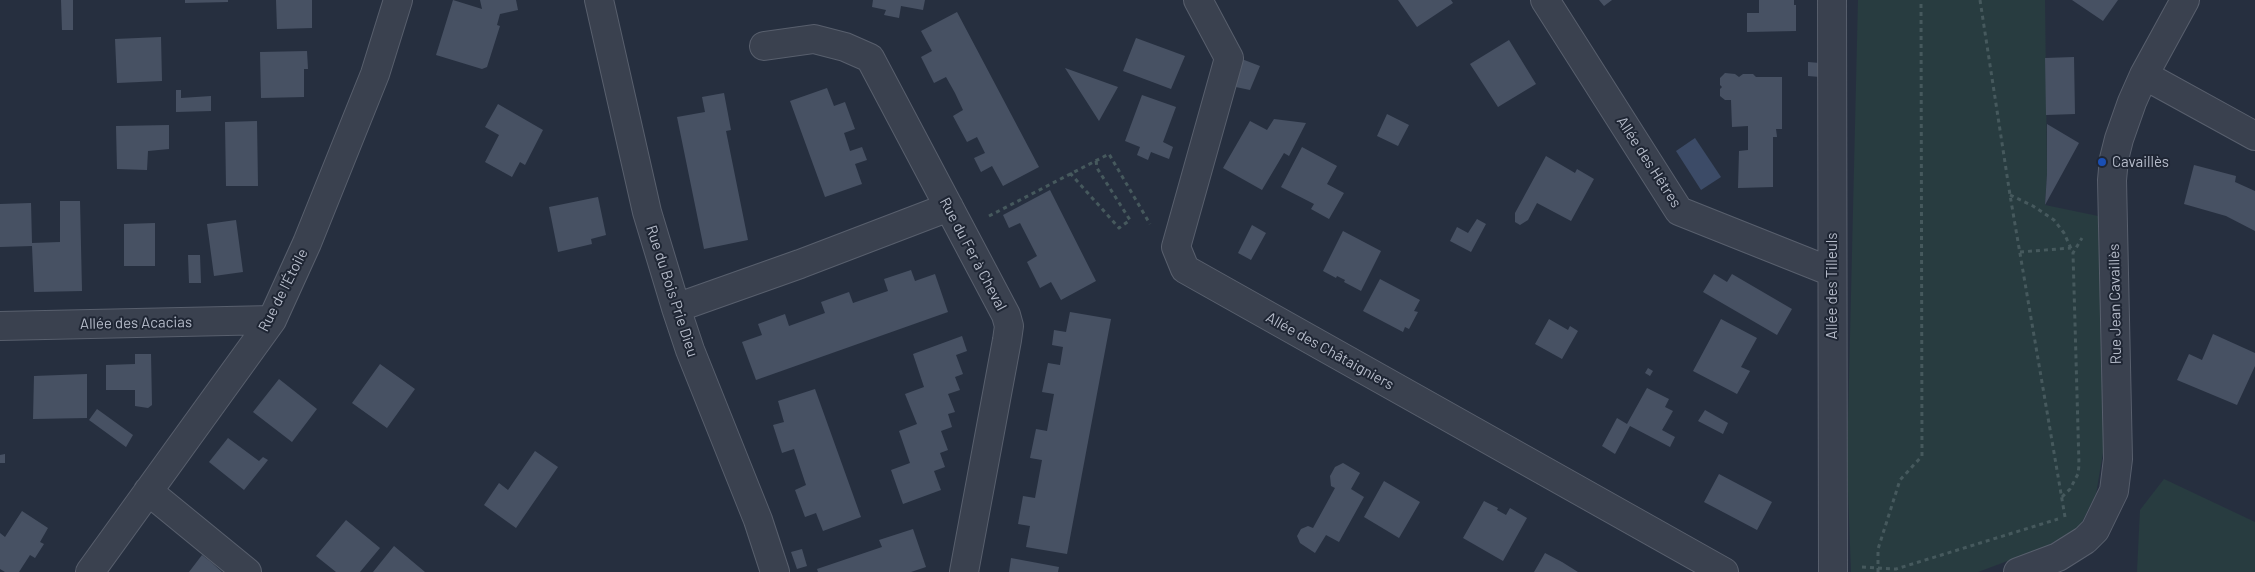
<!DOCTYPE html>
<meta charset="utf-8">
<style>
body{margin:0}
canvas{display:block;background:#262f3f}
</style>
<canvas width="2255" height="572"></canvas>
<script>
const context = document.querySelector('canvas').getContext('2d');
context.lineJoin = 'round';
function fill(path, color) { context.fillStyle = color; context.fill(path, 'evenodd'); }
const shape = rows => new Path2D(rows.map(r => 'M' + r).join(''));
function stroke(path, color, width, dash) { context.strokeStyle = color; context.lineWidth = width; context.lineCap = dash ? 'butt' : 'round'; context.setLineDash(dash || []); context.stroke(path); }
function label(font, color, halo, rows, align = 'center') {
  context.font = font + ' Barlow,sans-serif'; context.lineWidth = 4; context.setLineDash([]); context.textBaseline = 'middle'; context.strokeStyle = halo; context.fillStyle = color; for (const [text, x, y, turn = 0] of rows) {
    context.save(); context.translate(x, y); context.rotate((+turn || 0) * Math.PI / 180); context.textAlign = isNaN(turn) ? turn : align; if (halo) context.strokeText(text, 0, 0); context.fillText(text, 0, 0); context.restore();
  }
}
fill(shape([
 [1858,0,2045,0,2047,174,2045,205,2098,216,2105,441,2096,494,2079,528,2045,547,1978,572,1851,572,1847,464],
 [2164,479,2255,522,2255,572,2137,572,2140,510]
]), '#283c40');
fill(shape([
 [1695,138,1721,177,1701,190,1676,151]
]), '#3c4b67');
fill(shape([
 [61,0,73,0,73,30,62,30],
 [185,0,228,0,228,2,185,3],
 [276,0,312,0,312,28,277,29],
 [453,0,482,9,480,0,516,0,518,10,500,14,497,25,500,26,487,67,482,69,436,55],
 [873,0,925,0,923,10,901,6,899,18,884,15,886,10,872,7],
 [1398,0,1451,0,1453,3,1417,27],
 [1599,0,1612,0,1604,6],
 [1759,0,1794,0,1794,5,1796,5,1796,31,1747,32,1747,13,1759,13],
 [2072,0,2118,0,2103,21],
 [957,12,1039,167,1003,186,992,166,981,172,974,158,985,153,977,137,967,142,953,116,963,110,955,93,946,77,934,83,921,57,932,51,921,31],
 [161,37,162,81,117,83,115,39],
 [1136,38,1185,56,1171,89,1123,71],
 [1509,40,1536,84,1498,107,1470,64],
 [307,51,308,69,304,69,304,97,261,98,260,52],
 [2074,57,2075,114,2046,115,2045,58],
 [1239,58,1260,66,1250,90,1231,86],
 [1808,62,1820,63,1820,77,1808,76],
 [1065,68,1118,87,1099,121],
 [1725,73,1735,74,1739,77,1743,74,1753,74,1756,77,1782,77,1782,129,1776,129,1777,137,1773,137,1773,187,1738,188,1739,151,1748,150,1748,126,1732,127,1731,100,1725,100,1720,96,1720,89,1722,87,1720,85,1720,78],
 [827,88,834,106,845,102,855,129,844,133,850,151,862,147,867,160,855,164,862,184,825,197,790,101],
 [176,90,181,90,181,98,211,96,211,111,176,112],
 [724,93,731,130,726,131,748,240,704,249,677,117,705,112,702,97],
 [1142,95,1176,107,1163,142,1173,147,1169,159,1151,152,1148,160,1137,155,1140,147,1125,141],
 [498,104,543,130,525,165,520,162,512,177,485,162,499,135,485,127],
 [1387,114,1409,125,1398,146,1377,136],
 [1274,119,1306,123,1289,156,1284,153,1262,190,1223,168,1250,121,1267,130],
 [257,121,258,186,226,186,225,122],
 [2047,124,2079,143,2045,205,2047,174],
 [169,125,169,149,148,151,147,170,117,169,116,126],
 [1302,147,1337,166,1327,184,1344,193,1329,219,1311,209,1314,204,1281,187],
 [1546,156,1575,173,1577,169,1594,179,1571,221,1537,203,1528,220,1520,225,1515,222,1515,213],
 [2194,165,2236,176,2235,182,2255,191,2255,231,2226,216,2184,204],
 [1050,190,1096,281,1061,300,1051,282,1040,288,1027,262,1037,256,1020,223,1009,228,1003,215],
 [598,197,606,235,591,239,592,244,558,252,549,207],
 [60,201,80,201,82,291,34,292,32,246,0,247,0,204,31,203,32,243,60,242],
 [1477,219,1486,224,1471,252,1450,241,1457,227,1468,233],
 [236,220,243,272,214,276,207,224],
 [155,223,155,266,124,266,124,224],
 [1252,225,1266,233,1251,260,1238,253],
 [1343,231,1381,251,1361,291,1344,282,1345,280,1337,276,1336,278,1323,271],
 [188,255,200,255,201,283,189,283],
 [911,270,915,281,935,274,948,312,756,380,742,342,762,335,758,324,785,314,789,326,825,313,821,302,849,292,853,303,888,291,884,279],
 [1714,274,1727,282,1732,274,1792,309,1777,335,1703,292],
 [1380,279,1420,300,1414,311,1418,312,1409,329,1405,327,1403,332,1363,311],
 [1070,312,1111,319,1067,554,1026,547,1030,526,1018,524,1023,496,1035,498,1042,460,1030,458,1036,429,1047,431,1054,394,1042,392,1048,363,1060,365,1063,347,1052,345,1054,330,1066,332],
 [1549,319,1568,330,1570,326,1578,331,1562,359,1535,344],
 [1721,319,1757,338,1741,367,1750,371,1737,394,1693,371],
 [2213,334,2255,353,2255,366,2237,405,2177,380,2189,354,2202,360],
 [962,336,967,351,956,355,963,374,955,377,960,390,948,394,955,412,948,414,952,427,941,431,948,450,940,453,945,467,934,471,941,490,903,504,891,470,910,463,899,431,917,424,905,394,924,387,913,354],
 [135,354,151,354,152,405,148,408,135,406,135,390,106,390,106,365,135,364],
 [380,364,415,389,387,428,352,403],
 [1648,368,1653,371,1650,376,1645,373],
 [87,374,87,418,33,419,34,376],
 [279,379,317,409,292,442,253,412],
 [1647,388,1669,399,1665,407,1673,411,1662,430,1675,437,1670,447,1630,426,1615,454,1602,446,1617,418,1627,424],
 [815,389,861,517,823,531,816,513,805,517,795,490,806,485,794,449,782,453,773,425,784,422,778,401],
 [97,409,133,435,126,447,89,420],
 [1705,410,1728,423,1723,434,1698,421],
 [228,438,259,461,263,457,268,460,244,490,209,462],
 [535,451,558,467,516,528,484,505,499,483,508,490],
 [5,454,5,463,0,463,0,455],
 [1343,463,1360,473,1351,489,1364,497,1339,542,1326,535,1315,553,1300,543,1297,536,1301,529,1308,526,1313,528,1335,488,1331,486,1330,476,1335,467],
 [1719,474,1772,502,1757,530,1704,502],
 [1384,481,1420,502,1399,538,1364,517],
 [1484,501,1498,508,1497,510,1506,515,1510,508,1527,518,1503,561,1463,538],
 [22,511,48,528,40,542,44,544,35,558,30,555,19,572,5,572,0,569,0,533,5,537],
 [346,520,380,548,360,572,336,572,316,556],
 [913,529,926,567,911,572,818,572,817,569,882,547,879,540],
 [394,546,425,572,373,572],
 [802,549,807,566,797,569,791,552],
 [1545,553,1562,562,1578,572,1534,572],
 [202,555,211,562,222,572,189,572],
 [1011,558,1059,567,1058,572,1009,572]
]), '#475163');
const street = shape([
 [599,0,647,212,676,308,690,350,758,520,775,572],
 [1198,0,1229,58,1176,247,1185,269,1724,572],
 [1545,0,1679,211,1832,272],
 [1832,0,1833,572],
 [764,46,814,39,845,47,870,58,1006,315,1009,326,1007,340,964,572],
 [2144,75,2255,136],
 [676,308,800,264,949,207],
 [0,326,272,320],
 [148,491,247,572],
 [90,572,272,320,307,243,375,74,398,0],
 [2018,572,2058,557,2085,540,2095,530,2114,491,2118,459,2112,180,2114,159,2119,139,2132,102,2144,75,2185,0]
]);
stroke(street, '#585f6d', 30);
stroke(shape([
 [1980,0,2010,195,2065,517],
 [1070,173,1119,228,1130,220,1097,168,1096,160],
 [2010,195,2033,206,2054,220,2064,233,2073,253],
 [989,216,1109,154,1150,224],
 [2020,252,2071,248],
 [2062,497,2070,489,2078,474,2079,465,2073,253,2082,238],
 [1862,567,1896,569,2058,519],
 [1878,572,1878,549,1900,480,1922,456,1921,0]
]), '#46595d', 3, [4, 4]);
stroke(street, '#3a414f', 28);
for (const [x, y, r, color] of [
 [2102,162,5,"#1a4fb4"]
]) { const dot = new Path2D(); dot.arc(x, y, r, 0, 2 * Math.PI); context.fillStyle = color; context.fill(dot); stroke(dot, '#1f2634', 2); }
label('15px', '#b6bcca', '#1f2634', [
 ["Allée des Hêtres",1649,162,57],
 ["Rue du Fer à Cheval",973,254,62],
 ["Allée des Tilleuls",1832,286,-90],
 ["Rue de l'Étoile",283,290,-63],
 ["Rue du Bois Prie Dieu",672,291,72],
 ["Rue Jean Cavaillès",2115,304,-91],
 ["Allée des Acacias",136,323,-1],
 ["Allée des Châtaigniers",1330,351,29]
]);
label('15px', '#b6bcca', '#1f2634', [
 ["Cavaillès",2112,162]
], 'left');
</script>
